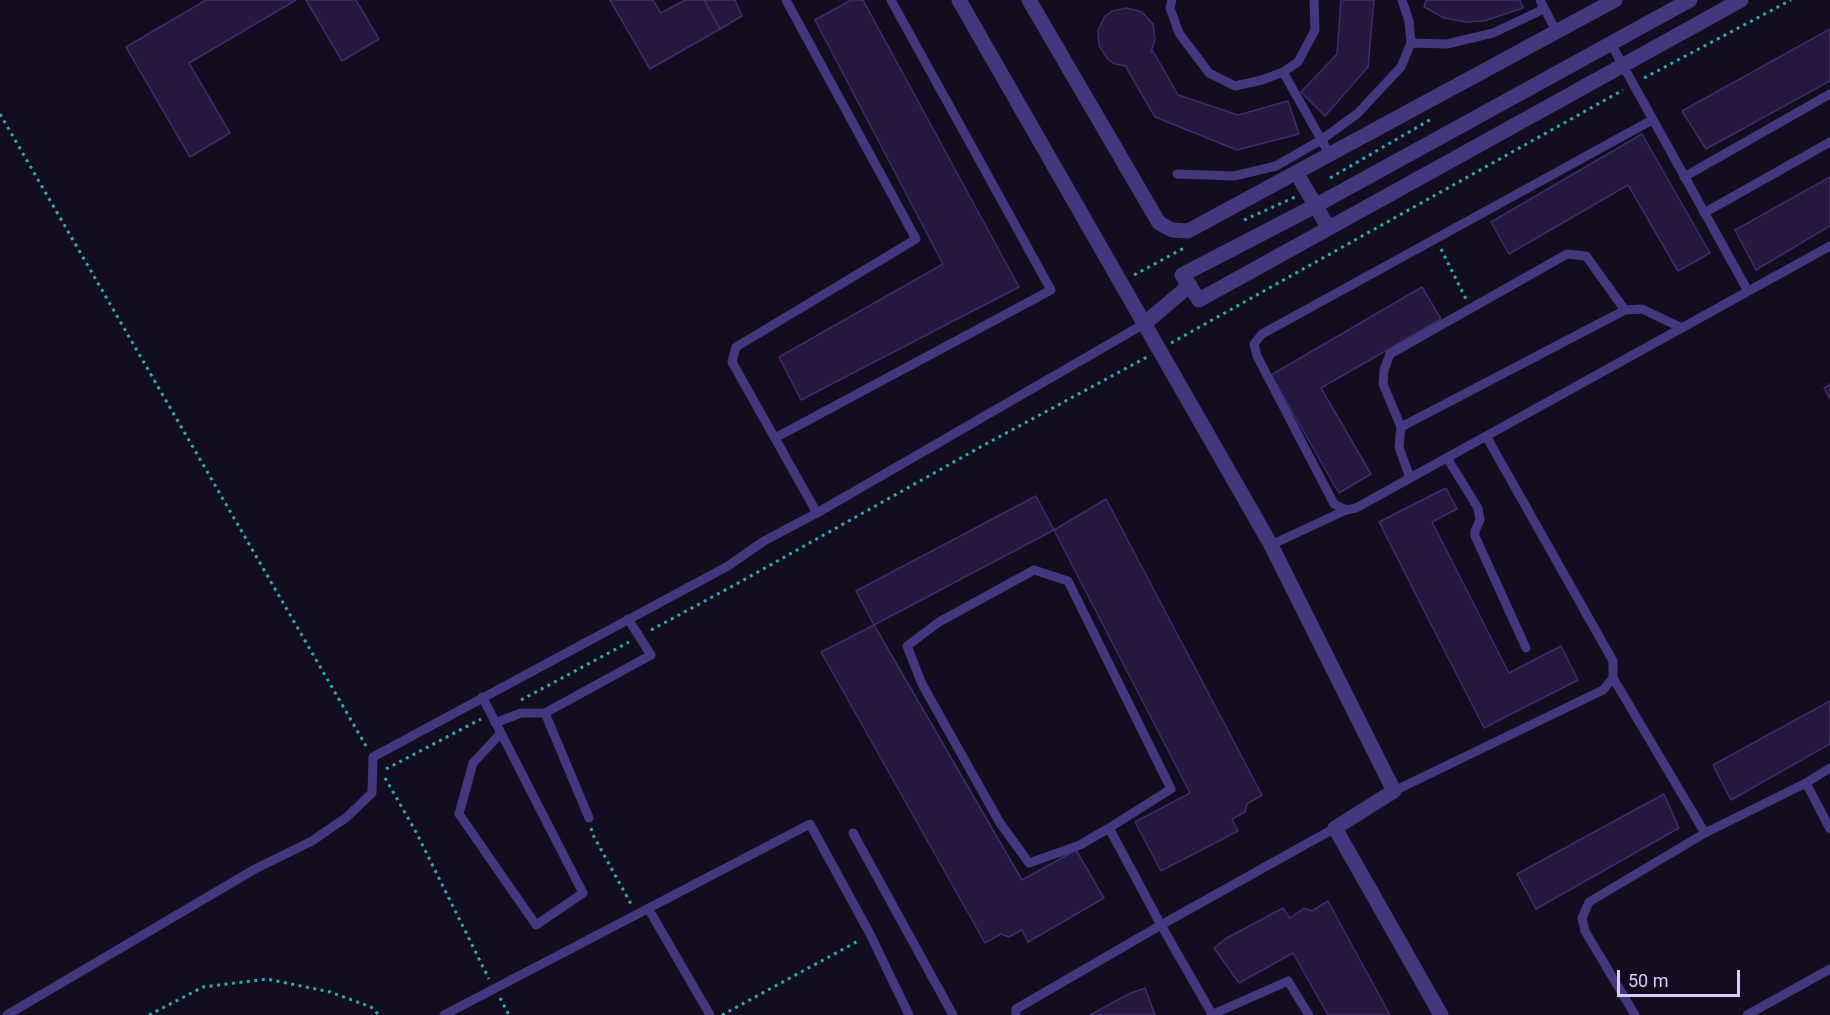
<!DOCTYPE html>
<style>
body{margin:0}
#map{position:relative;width:1830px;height:1015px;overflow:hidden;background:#120d1f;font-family:Roboto,sans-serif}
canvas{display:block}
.scale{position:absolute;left:1617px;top:970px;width:123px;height:27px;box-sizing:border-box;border:3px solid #d8ccfe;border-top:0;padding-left:8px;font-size:18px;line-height:21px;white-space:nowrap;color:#d8ccfe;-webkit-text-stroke:4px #120d1f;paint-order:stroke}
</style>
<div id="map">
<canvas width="1830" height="1015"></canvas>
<div class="scale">50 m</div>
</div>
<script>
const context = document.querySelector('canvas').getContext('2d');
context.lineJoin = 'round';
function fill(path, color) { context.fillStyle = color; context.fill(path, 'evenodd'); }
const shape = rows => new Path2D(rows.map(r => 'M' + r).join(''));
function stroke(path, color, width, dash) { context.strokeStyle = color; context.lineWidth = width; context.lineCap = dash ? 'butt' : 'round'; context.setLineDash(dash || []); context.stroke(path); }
const building = shape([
 [206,0,296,0,189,63,230,133,190,157,126,47,206,0],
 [306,0,356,0,379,39,342,61,306,0],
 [610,0,653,0,661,13,685,0,704,0,720,29,650,69,610,0],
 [704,0,735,0,742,16,720,29,704,0],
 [851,0,863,0,1019,287,801,400,779,357,943,264,815,20,851,0],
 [1341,0,1374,0,1368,67,1325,116,1301,92,1337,54,1341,0],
 [1426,0,1520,0,1523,8,1484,21,1466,22,1444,18,1424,7,1426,0],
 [1127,8,1142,12,1153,24,1155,39,1151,52,1153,51,1178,95,1238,115,1288,101,1299,134,1237,150,1155,117,1126,67,1127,66,1114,64,1108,59,1099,46,1098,30,1105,16,1112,11,1127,8],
 [1830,29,1830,81,1706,149,1682,111,1830,29],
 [1642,134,1710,253,1678,271,1628,185,1509,254,1491,222,1642,134],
 [1830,177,1830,226,1756,270,1735,230,1830,177],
 [1422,287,1441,319,1321,388,1371,474,1339,493,1271,375,1422,287],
 [1830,384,1830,399,1824,388,1830,384],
 [1446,488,1457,509,1432,522,1509,673,1561,646,1578,680,1484,728,1379,522,1446,488],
 [1036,496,1054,530,874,625,856,591,1036,496],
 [1106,499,1262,795,1247,804,1245,812,1232,819,1238,831,1161,871,1135,822,1190,793,1054,530,1106,499],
 [874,625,1022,880,1076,850,1104,898,1028,942,1022,930,1009,937,1001,934,985,943,821,652,874,625],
 [1830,701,1830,744,1731,800,1713,765,1830,701],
 [1664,794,1679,828,1536,909,1517,874,1664,794],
 [1328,901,1390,1015,1328,1015,1293,953,1239,983,1214,948,1225,939,1283,908,1290,918,1304,908,1312,911,1328,901],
 [1145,988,1155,1015,1090,1015,1131,993,1145,988]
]);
fill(building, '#261940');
stroke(building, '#402c6b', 1.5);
stroke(shape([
 [1644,78,1791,0],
 [0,114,366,746],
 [1330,178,1433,118],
 [1244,220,1295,197],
 [1441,249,1466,299],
 [1134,275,1186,247],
 [1171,343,1623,90],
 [651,630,740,582,984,445,1147,357],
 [521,700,629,642],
 [386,769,481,719],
 [385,778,416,832,489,979],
 [591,828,593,835,631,904],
 [500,998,509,1015],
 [149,1015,203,987,267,979,330,992,371,1007,379,1015],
 [722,1015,860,940]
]), '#2fa7af', 3, [3, 4.5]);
stroke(shape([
 [786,0,916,239,736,347,732,362,817,513],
 [1172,0,1170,8,1179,33,1209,73,1235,86,1262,80,1283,72,1298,62,1315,30,1314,0],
 [1540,0,1557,33],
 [1411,43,1447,44,1493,33,1544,9],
 [1611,44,1748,291],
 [1283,72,1330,155],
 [1652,120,1262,334,1254,344,1257,356,1334,504,1346,510,1356,508,1830,246],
 [1177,174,1234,176,1276,166,1321,140,1357,114,1401,67,1411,43,1409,21,1402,0],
 [1684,177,1830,94],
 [1704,213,1830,142],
 [1401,427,1383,384,1384,370,1390,354,1567,254,1586,256,1625,310],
 [775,438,1051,290,891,0],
 [1447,458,1478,508,1480,520,1475,531,1475,536,1526,648],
 [1410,478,1399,447,1401,427,1625,310,1642,309,1682,328],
 [1271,545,1346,510],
 [1613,678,1705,833,1806,783,1830,768],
 [482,697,487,706,501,733,583,893,536,925,459,814,473,763,501,733],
 [495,723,521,713,545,713],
 [1806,783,1830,829],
 [1394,791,1603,690,1613,678,1613,661,1486,436],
 [589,818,545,713,651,655,628,619],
 [1109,828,1080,845,1029,863,1000,823,922,684,907,646,939,622,1034,570,1068,581,1171,789,1109,828,1161,925,1212,1014],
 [853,833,953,1015],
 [648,908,710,1015],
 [7,1015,255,869,312,841,347,817,372,793,373,757,728,566,764,541,817,513,1144,324],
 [444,1015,810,824,870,934,909,1015],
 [1016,1015,1016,1009,1161,925,1335,828],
 [1211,1015,1288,981,1309,1015],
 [1635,1015,1585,931,1582,918,1589,902,1705,833],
 [1747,1015,1830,969]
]), '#43387e', 9);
stroke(shape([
 [959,0,1271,545,1394,791,1335,828,1441,1015],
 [1029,0,1159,223,1172,230,1188,231,1615,0],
 [1297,174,1328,227],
 [1144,324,1190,285]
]), '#43387e', 15);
stroke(shape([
 [1690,0,1315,206,1182,275,1199,300,1741,0]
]), '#43387e', 15);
</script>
